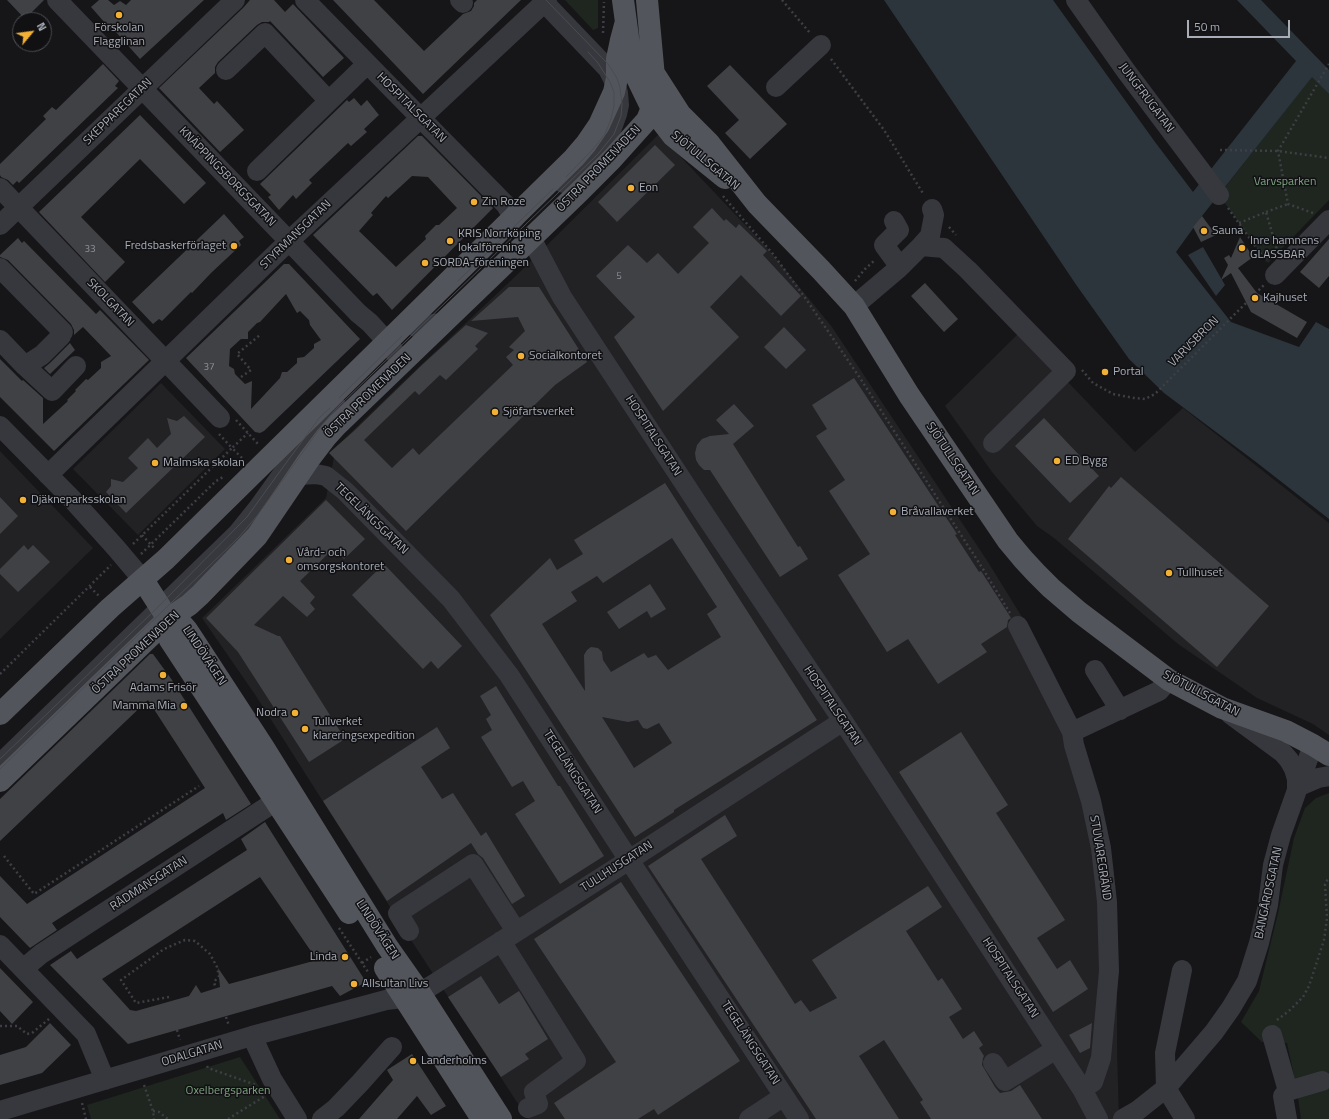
<!DOCTYPE html>
<meta charset="utf-8">
<style>
body{margin:0}
#map{position:relative;width:1329px;height:1119px;overflow:hidden;background:#161618;font-family:"Titillium Web",sans-serif}
canvas{display:block}
.north{position:absolute;left:12px;top:12px;width:40px;height:40px;box-sizing:border-box;background:#111113;border:1px solid #4d4f55;border-radius:50%;rotate:61deg;font-size:11px;font-weight:700;line-height:16px;text-align:center;color:#a8adb8}
.north::after{content:'';display:block;margin:auto;width:14px;height:18px;background:#f2b134;clip-path:polygon(50% 0,100% 100%,50% 72%,0 100%)}
.scale{position:absolute;left:1187px;top:20px;width:103px;height:18px;box-sizing:border-box;border:2px solid #a8adb8;border-top:0;padding-left:5px;font-size:12px;line-height:14px;white-space:nowrap;color:#a8adb8;-webkit-text-stroke:3px #111113;paint-order:stroke}
</style>
<div id="map">
<canvas width="1329" height="1119"></canvas>
<div class="north">N</div>
<div class="scale">50 m</div>
</div>
<script>
const context = document.querySelector('canvas').getContext('2d');
context.lineJoin = 'round';
function fill(path, color) { context.fillStyle = color; context.fill(path, 'evenodd'); }
const shape = rows => new Path2D(rows.map(r => 'M' + r).join(''));
function stroke(path, color, width, dash) { context.strokeStyle = color; context.lineWidth = width; context.lineCap = dash ? 'butt' : 'round'; context.setLineDash(dash || []); context.stroke(path); }
function label(font, color, halo, rows, align = 'center') {
  context.font = font + ' "Titillium Web",sans-serif'; context.lineWidth = 3; context.setLineDash([]); context.textBaseline = 'middle'; context.strokeStyle = halo; context.fillStyle = color; for (const [text, x, y, turn = 0] of rows) {
    context.save(); context.translate(x, y); context.rotate((+turn || 0) * Math.PI / 180); context.textAlign = isNaN(turn) ? turn : align; if (halo) context.strokeText(text, 0, 0); context.fillText(text, 0, 0); context.restore();
  }
}
fill(shape([
 [659,134,769,250,832,327,988,562,1022,617,1064,697,1117,943,1117,1050,1119,1119,528,1119,411,940,256,696,202,618,326,498,336,447,403,382,520,272],
 [1020,332,1135,452,1183,408,1329,523,1329,735,1313,724,1257,698,1178,644,1054,538,1037,526,992,472,945,406],
 [161,383,225,449,138,535,73,469],
 [0,451,93,548,0,639]
]), '#222225');
fill(shape([
 [565,0,598,0,598,28,593,30],
 [1312,76,1329,94,1329,200,1268,263,1219,195],
 [1329,793,1329,1119,1301,1119,1297,1090,1287,1043,1262,1042,1241,1022,1259,991,1278,913,1294,838,1305,808,1316,798],
 [240,1057,280,1119,91,1119,87,1105]
]), '#1e261f');
fill(shape([
 [884,0,1053,0,1155,142,1193,192,1296,61,1237,0,1261,0,1329,70,1329,94,1312,77,1202,216,1176,252,1231,322,1299,347,1316,322,1329,329,1329,519,1256,462,1164,393,1129,359,1077,286],
 [1203,247,1225,285,1216,296,1188,255]
]), '#2c353c');
fill(shape([
 [7,0,44,0,25,19],
 [99,0,108,0,114,5,120,1,126,5,131,0,204,0,140,59,115,31,113,32,91,7],
 [250,0,274,0,285,12,293,4,344,58,323,77,270,21,269,22,262,22,257,25,218,62,215,67,215,73,199,88,214,104,217,101,244,130,220,152,159,88,243,8],
 [333,0,374,0,424,51,463,14,471,11,474,6,474,3,477,0,521,0,423,94],
 [103,64,119,81,115,86,118,88,19,183,17,181,13,185,8,180,1,177,0,175,0,164,46,119,43,116,52,107,56,110],
 [730,65,787,124,750,159,725,133,739,120,707,86],
 [354,98,361,106,367,100,379,115,364,129,367,132,351,146,348,143,309,180,312,183,296,199,293,195,279,210,268,197,271,195,260,184,347,100,349,102],
 [140,115,206,183,184,204,140,159,81,217,125,262,105,282,39,212],
 [418,136,422,136,493,208,392,310,377,293,373,296,313,235],
 [412,176,428,177,457,208,439,225,436,225,425,236,426,239,396,267,359,231,373,215,371,213,386,196,388,198],
 [655,145,675,165,617,222,598,202],
 [712,208,724,221,726,219,736,228,739,224,767,251,763,255,801,296,781,316,741,275,710,307,739,337,663,411,614,337,635,317,596,276,628,245,647,263,658,253,678,274,709,243,693,227],
 [224,214,244,237,239,241,241,245,211,273,192,293,191,292,162,321,159,319,153,324,132,302],
 [1202,216,1216,235,1201,242,1193,227],
 [1240,237,1253,257,1238,268,1257,293,1307,322,1297,338,1251,312,1231,273,1221,280,1228,265,1224,258,1229,255,1231,258],
 [18,238,22,243,24,241,96,314,100,310,149,360,54,451,0,397,0,359,22,381,23,380,43,398,43,424,68,401,67,400,76,391,75,390,86,379,88,380,101,368,101,362,111,356,83,327,74,335,74,330,71,324,8,260,0,257,0,255],
 [1329,239,1329,276,1319,288,1300,272],
 [284,264,289,264,360,339,264,431,260,433,255,432,186,358],
 [286,294,297,313,300,311,309,320,310,325,321,340,314,344,314,348,304,357,297,358,297,363,287,372,282,372,280,378,251,409,252,381,245,384,235,374,234,369,229,366,230,349,241,339,248,339,248,332,257,323,260,322],
 [925,283,958,319,944,332,911,296],
 [509,287,539,287,587,362,555,385,406,531,329,453,354,431,423,364,466,325,488,333,475,346,478,349,446,380,440,375,419,395,415,391,364,440,392,468,413,448,419,455,513,365,506,357,514,350,509,347,525,331,518,317,471,321],
 [784,327,806,350,786,369,764,347],
 [70,343,75,350,50,374,44,368,50,363],
 [854,378,957,534,955,535,979,572,981,571,1011,618,1008,620,1007,627,981,644,987,652,938,684,908,639,887,652,838,575,870,554,829,491,845,480,816,436,827,429,812,405],
 [734,404,754,426,733,444,798,547,800,546,808,559,780,577,710,470,704,470,699,465,696,460,695,453,697,445,702,439,710,436,729,434,716,420],
 [184,416,205,437,126,513,106,492,111,486,111,479,123,482,138,468,128,458,148,438,157,448,171,434,167,418,177,421],
 [1044,418,1099,476,1070,503,1015,446],
 [1121,477,1269,606,1217,667,1068,539,1109,486,1111,488],
 [665,483,817,720,674,810,674,812,635,837,490,615,550,558,557,570,583,554,574,540],
 [672,538,717,607,707,614,721,637,668,670,656,655,648,658,644,653,611,672,603,660,602,652,598,648,591,647,587,650,584,655,585,691,542,624,577,601,571,592,597,576,603,583],
 [602,717,628,722,638,720,643,728,647,729,659,723,672,743,634,768],
 [0,497,18,516,0,534],
 [326,500,365,539,344,559,334,548,300,581,315,597,310,603,315,609,307,617,283,596,254,625,278,636,280,636,345,739,309,762,238,652,206,618],
 [24,545,28,550,33,545,50,562,18,592,0,574,0,569],
 [384,564,462,646,438,669,431,661,423,669,352,595],
 [650,584,666,609,651,618,647,611,619,629,607,612],
 [150,654,153,654,172,680,251,804,226,820,223,813,52,923,57,930,30,948,0,917,0,876,27,904,205,788,148,700,0,841,0,799],
 [496,686,558,786,560,786,604,856,560,884,515,814,535,801,523,781,512,787,481,737,492,730,486,719,491,715,480,696],
 [437,727,450,748,421,767,442,799,453,793,481,836,486,832,525,896,512,904,483,858,478,854,471,843,387,901,323,801],
 [961,732,1008,805,996,813,1065,920,1037,938,1057,969,1070,960,1088,989,1053,1012,899,772],
 [725,815,737,836,701,859,795,1004,801,1000,810,1012,837,998,812,960,928,886,942,907,906,931,938,981,942,978,962,1009,949,1017,963,1039,974,1031,983,1045,979,1048,984,1056,983,1058,982,1065,995,1087,1000,1093,1011,1091,1020,1085,1042,1119,931,1119,920,1102,923,1100,884,1040,859,1056,899,1119,816,1119,648,866],
 [265,822,366,982,340,996,332,986,128,1044,50,965,71,951,77,959,247,850,241,839],
 [260,877,317,960,229,984,218,968,220,987,201,993,196,985,189,996,136,1011,130,1010,102,979],
 [621,882,740,1061,658,1115,654,1109,638,1119,565,1119,554,1103,616,1062,534,939],
 [0,968,33,1002,12,1024,0,1011],
 [481,976,499,1004,519,991,548,1039,525,1054,529,1059,501,1077,448,997],
 [50,1023,71,1045,42,1073,0,1085,0,1055,26,1047],
 [1092,1023,1090,1048,1080,1053,1069,1035],
 [412,1054,446,1106,431,1115,417,1096,397,1119,359,1119,393,1080,387,1070]
]), '#404145');
stroke(shape([
 [782,0,810,33],
 [603,33,604,2],
 [831,59,884,130,924,195],
 [1220,150,1278,151,1329,158],
 [723,196,773,254,806,299,860,378,983,569,1010,613],
 [1228,208,1266,261],
 [1266,212,1288,204],
 [1313,213,1288,204,1278,151,1329,64],
 [1239,223,1266,212,1277,250],
 [949,227,956,235],
 [855,281,865,269,875,260],
 [1082,370,1093,383,1113,394,1134,398,1145,399,1155,394,1264,285],
 [241,377,251,370,237,354,260,335],
 [236,420,258,444],
 [219,434,232,448,248,433],
 [142,535,154,548],
 [133,544,232,448,243,459],
 [141,554,216,481,223,477],
 [90,587,99,596],
 [0,674,111,565],
 [4,856,34,894,199,786],
 [339,928,368,972],
 [362,963,371,957],
 [169,997,136,1003,121,980,164,949,185,940,195,941,210,954,217,967,219,976,214,982,215,986],
 [226,1017,229,1026],
 [1277,1020,1290,1010,1303,997,1309,986,1324,940,1327,918,1325,884,1329,877],
 [0,1026,17,1026,27,1034,32,1033,49,1019],
 [177,1030,180,1040],
 [207,1066,208,1068,256,1085],
 [144,1085,153,1111,154,1119],
 [82,1103,86,1119],
 [153,1111,159,1112,168,1119],
 [228,1119,265,1096]
]), '#3d3f44', 2.5, [2, 3]);
stroke(shape([
 [57,0,289,241,358,313,370,323,391,346,396,355],
 [305,0,506,205,514,219],
 [460,0,463,3],
 [542,0,608,69,616,85,618,93,619,105,617,114,610,133,596,152,563,183],
 [1076,0,1126,71,1219,195],
 [226,70,265,33,329,101],
 [776,87,821,45],
 [257,171,367,64],
 [0,188,220,418],
 [894,221,899,230,884,245,900,267],
 [0,225,235,0],
 [531,238,562,297,707,518,843,721,1082,1089,1098,1119],
 [921,246,944,248,968,270,1066,371,993,443],
 [0,268,63,332],
 [1275,275,1329,220],
 [854,306,900,267,921,246,930,236,934,215,932,209],
 [416,327,445,322],
 [0,340,25,366,42,355,61,336],
 [25,366,52,391,76,366],
 [0,426,71,498,116,548,143,580],
 [48,475,289,241,547,0],
 [299,475,316,474,326,476,345,491,451,599,509,675,629,860,799,1119],
 [1018,626,1072,732],
 [1095,670,1120,710],
 [1230,714,1283,753,1289,760,1294,769,1297,779,1297,787],
 [0,764,237,534,258,508,321,420,336,406],
 [1297,787,1318,778,1329,776],
 [409,931,398,913,473,864,516,931],
 [501,941,576,1061,534,1092,538,1104,528,1108],
 [0,945,86,1034,105,1080],
 [23,969,41,954,276,801],
 [1182,970,1165,1053,1166,1088,1185,1119],
 [1272,1035,1288,1091],
 [252,1036,272,1079,297,1119],
 [993,1063,1005,1081,1056,1049],
 [1082,1089,1093,1082,1101,1058,1109,971,1107,902,1101,848,1091,801,1074,745,1072,732,1159,691,1169,680],
 [0,1111,252,1036,386,1000,403,998,420,993,629,860,843,721],
 [322,1119,336,1108,360,1083,392,1047],
 [749,1119,784,1096],
 [1123,1119,1137,1111,1166,1088,1214,1032,1231,1008,1247,981,1259,943,1268,905,1273,865,1281,835,1313,745],
 [1287,1119,1283,1096,1288,1091,1322,1081]
]), '#37383d', 20);
stroke(shape([
 [623,0,631,59,636,76,652,109,673,136,725,178],
 [655,75,680,114,709,143,757,204,821,270,854,306,909,395,1008,541,1023,559,1036,573,1051,588,1079,612,1169,680,1222,708,1286,731,1313,745,1329,755],
 [143,580,168,619],
 [168,619,180,622,187,630,193,639,264,748,387,946,420,993,501,1119],
 [168,619,168,631,170,640,349,913],
 [0,714,110,608,166,559,574,158,586,144,599,125,614,92,617,78,617,59,621,40,625,25],
 [0,781,168,619,189,605,200,595,257,536,310,458,326,437,336,426,578,193,612,159,647,120,654,103,655,88,647,0],
 [385,968,482,1119]
]), '#53555c', 22);
stroke(shape([
 [566,177,593,149,605,134,611,119,614,106,614,92,610,82,598,63,588,52],
 [458,281,553,189],
 [339,398,402,336],
 [0,759,155,610,247,517,286,463,320,417,330,408],
 [0,769,239,537,257,516,323,424,338,407,598,154,607,143,614,134,621,116,622,104,620,88,617,78,608,64,546,0]
]), '#4a4c52', 1);
for (const [x, y, r, color] of [
 [119,15,4,"#f2b134"],
 [631,188,4,"#f2b134"],
 [474,202,4,"#f2b134"],
 [1204,231,4,"#f2b134"],
 [450,241,4,"#f2b134"],
 [234,246,4,"#f2b134"],
 [1242,248,4,"#f2b134"],
 [425,263,4,"#f2b134"],
 [1255,298,4,"#f2b134"],
 [521,356,4,"#f2b134"],
 [1105,372,4,"#f2b134"],
 [495,412,4,"#f2b134"],
 [1057,461,4,"#f2b134"],
 [155,463,4,"#f2b134"],
 [23,500,4,"#f2b134"],
 [893,512,4,"#f2b134"],
 [289,560,4,"#f2b134"],
 [1169,573,4,"#f2b134"],
 [163,675,4,"#f2b134"],
 [184,706,4,"#f2b134"],
 [295,713,4,"#f2b134"],
 [305,729,4,"#f2b134"],
 [345,957,4,"#f2b134"],
 [354,984,4,"#f2b134"],
 [413,1061,4,"#f2b134"]
]) { const dot = new Path2D(); dot.arc(x, y, r, 0, 2 * Math.PI); context.fillStyle = color; context.fill(dot); stroke(dot, '#111113', 1.5); }
label('10px', '#8e929b', null, [
 ["33",90,250],
 ["5",619,277],
 ["37",209,368]
]);
label('12px', '#a8adb8', '#111113', [
 ["Förskolan",119,28,"center"],
 ["Flagglinan",119,42,"center"],
 ["Eon",639,188],
 ["Zin Roze",482,202],
 ["Sauna",1212,231],
 ["KRIS Norrköping",458,234],
 ["lokalförening",458,248],
 ["Inre hamnens",1250,241],
 ["GLASSBAR",1250,255],
 ["Fredsbaskerförlaget",226,246,"right"],
 ["SORDA-föreningen",433,263],
 ["Kajhuset",1263,298],
 ["Socialkontoret",529,356],
 ["Portal",1113,372],
 ["Sjöfartsverket",503,412],
 ["ED Bygg",1065,461],
 ["Malmska skolan",163,463],
 ["Djäkneparksskolan",31,500],
 ["Bråvallaverket",901,512],
 ["Vård- och",297,553],
 ["omsorgskontoret",297,567],
 ["Tullhuset",1177,573],
 ["Adams Frisör",163,688,"center"],
 ["Mamma Mia",176,706,"right"],
 ["Nodra",287,713,"right"],
 ["Tullverket",313,722],
 ["klareringsexpedition",313,736],
 ["Linda",337,957,"right"],
 ["Allsultan Livs",362,984],
 ["Landerholms",421,1061]
], 'left');
label('12px', '#a8adb8', '#111113', [
 ["JUNGFRUGATAN",1146,98,53],
 ["HOSPITALSGATAN",411,108,45],
 ["SKEPPAREGATAN",118,112,-44],
 ["SJÖTULLSGATAN",705,161,40],
 ["ÖSTRA PROMENADEN",599,169,-46],
 ["KNÄPPINGSBORGSGATAN",227,177,46],
 ["STYRMANSGATAN",296,235,-44],
 ["SKOLGATAN",110,303,46],
 ["VARVSBRON",1194,342,-45],
 ["ÖSTRA PROMENADEN",368,396,-44],
 ["HOSPITALSGATAN",653,436,57],
 ["SJÖTULLSGATAN",952,459,56],
 ["TEGELÄNGSGATAN",371,519,44],
 ["ÖSTRA PROMENADEN",136,653,-43],
 ["LINDÖVÄGEN",204,656,56],
 ["SJÖTULLSGATAN",1201,694,28],
 ["HOSPITALSGATAN",832,706,56],
 ["TEGELÄNGSGATAN",572,772,57],
 ["STUVAREGRÄND",1100,858,81],
 ["TULLHUSGATAN",617,867,-33],
 ["RÅDMANSGATAN",149,884,-33],
 ["BANGÅRDSGATAN",1269,893,-78],
 ["LINDÖVÄGEN",377,930,57],
 ["HOSPITALSGATAN",1010,978,57],
 ["TEGELÄNGSGATAN",750,1043,57],
 ["ODALGATAN",192,1054,-17]
]);
label('12px', '#7fa381', '#111113', [
 ["Varvsparken",1285,182],
 ["Oxelbergsparken",228,1091]
]);
</script>
